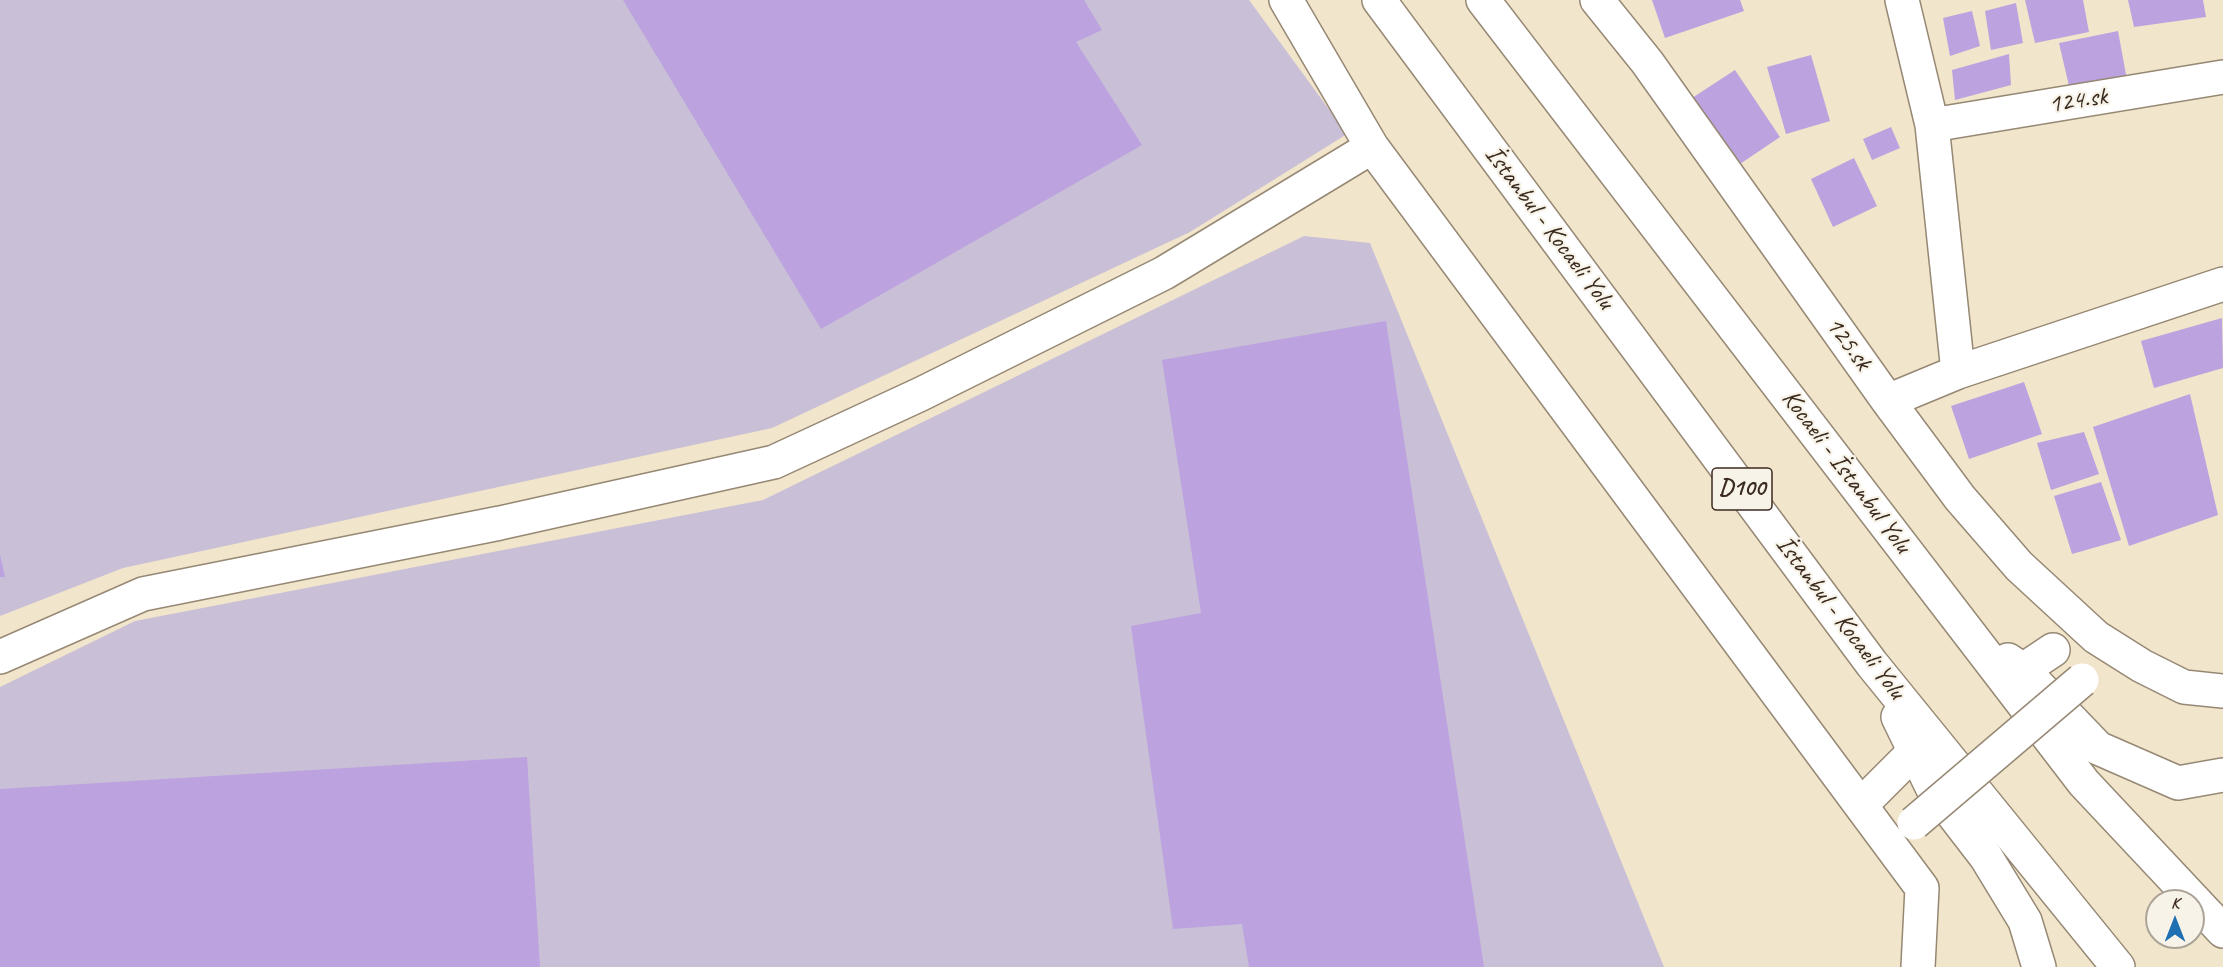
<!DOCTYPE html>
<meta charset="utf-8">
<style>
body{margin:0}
#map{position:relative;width:2223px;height:967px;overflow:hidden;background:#f1e5cb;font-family:Caveat,sans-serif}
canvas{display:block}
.north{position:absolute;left:2145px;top:889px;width:60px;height:60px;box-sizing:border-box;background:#f7f3e8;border:2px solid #aca397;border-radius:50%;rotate:0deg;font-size:16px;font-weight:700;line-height:24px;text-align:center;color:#3b2a1e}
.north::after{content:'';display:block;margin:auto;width:21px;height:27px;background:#1f6fb2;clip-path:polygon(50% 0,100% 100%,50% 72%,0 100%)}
</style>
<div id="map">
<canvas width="2223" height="967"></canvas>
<div class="north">K</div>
</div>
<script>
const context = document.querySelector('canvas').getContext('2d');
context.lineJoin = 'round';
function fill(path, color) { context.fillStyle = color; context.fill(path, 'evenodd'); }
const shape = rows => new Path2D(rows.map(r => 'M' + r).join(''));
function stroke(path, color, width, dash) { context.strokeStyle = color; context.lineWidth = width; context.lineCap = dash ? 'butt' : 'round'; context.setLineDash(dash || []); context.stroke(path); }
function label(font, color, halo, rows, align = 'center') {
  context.font = font + ' Caveat,sans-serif'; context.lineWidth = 4.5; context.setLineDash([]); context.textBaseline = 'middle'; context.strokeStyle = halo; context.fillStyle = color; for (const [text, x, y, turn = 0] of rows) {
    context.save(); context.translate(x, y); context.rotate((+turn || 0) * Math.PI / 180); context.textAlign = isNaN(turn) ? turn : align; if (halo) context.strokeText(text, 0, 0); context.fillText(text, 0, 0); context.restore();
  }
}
fill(shape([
 [0,0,1249,0,1347,134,1190,232,772,428,123,568,0,616],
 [1304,236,1370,243,1664,967,0,967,0,687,135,621,763,500]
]), '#c9bfd7');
fill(shape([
 [623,0,1084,0,1102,30,1076,42,1142,145,821,329],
 [1652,0,1740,0,1744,11,1665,38],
 [2025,0,2083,0,2089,32,2035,43],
 [2128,0,2203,0,2206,17,2134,27],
 [2016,3,2023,43,1991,50,1985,11],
 [1972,11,1980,46,1950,56,1943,18],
 [2118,31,2127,80,2069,86,2059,43],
 [2009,54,2011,85,1955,100,1952,70],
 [1811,55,1830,121,1786,134,1767,67],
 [1735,70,1780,137,1734,168,1689,100],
 [1891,127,1900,148,1872,160,1863,139],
 [1854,158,1877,206,1833,227,1811,179],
 [2222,318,2223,368,2154,388,2141,341],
 [1386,321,1484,967,1249,967,1242,924,1173,929,1131,626,1201,613,1162,360],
 [2024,382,2042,434,1969,459,1951,406],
 [2190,394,2218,515,2129,546,2093,427],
 [2084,432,2099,474,2051,490,2037,443],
 [2101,482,2121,540,2072,554,2054,496],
 [0,555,5,577,0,577],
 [527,757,540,967,0,967,0,789]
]), '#bca2df');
const minor = shape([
 [1286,0,1372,147,1922,888,1918,967],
 [1597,0,1647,62,1888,401,1958,372,2223,284],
 [1902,0,1932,125,1958,372],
 [1932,125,2223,77],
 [1888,401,1960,498,2019,566,2096,637,2142,666,2184,687,2223,691],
 [0,657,143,594,500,523,774,462,921,394,1164,273,1372,147],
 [2023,670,2053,650],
 [1861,805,1915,751]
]);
const highway = shape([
 [1379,0,1872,664,2118,967],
 [1483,0,2084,783,2223,931],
 [2008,660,2023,670,2098,748,2178,783,2223,775],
 [1898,717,1932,787,1986,857,2025,921,2039,967]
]);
stroke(minor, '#968874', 36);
stroke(highway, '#968874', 36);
stroke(minor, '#fff', 33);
stroke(highway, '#fff', 33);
const minorBridge = shape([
 [1914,823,2082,680]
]);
stroke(minorBridge, '#968874', 36, []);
stroke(minorBridge, '#fff', 33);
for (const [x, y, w] of [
 [1742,489,60]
]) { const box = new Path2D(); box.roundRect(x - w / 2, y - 21, w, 42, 4.5); context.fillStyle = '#f7f3e8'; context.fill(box); stroke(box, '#3b2a1e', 1.5); }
label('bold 24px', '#3b2a1e', null, [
 ["D100",1742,489]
]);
label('26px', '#3b2a1e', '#f7f3e8', [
 ["124.sk",2078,101,-9],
 ["İstanbul - Kocaeli Yolu",1549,228,53],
 ["125.sk",1848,344,54],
 ["Kocaeli - İstanbul Yolu",1846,472,53],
 ["İstanbul - Kocaeli Yolu",1840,618,53]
]);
</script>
